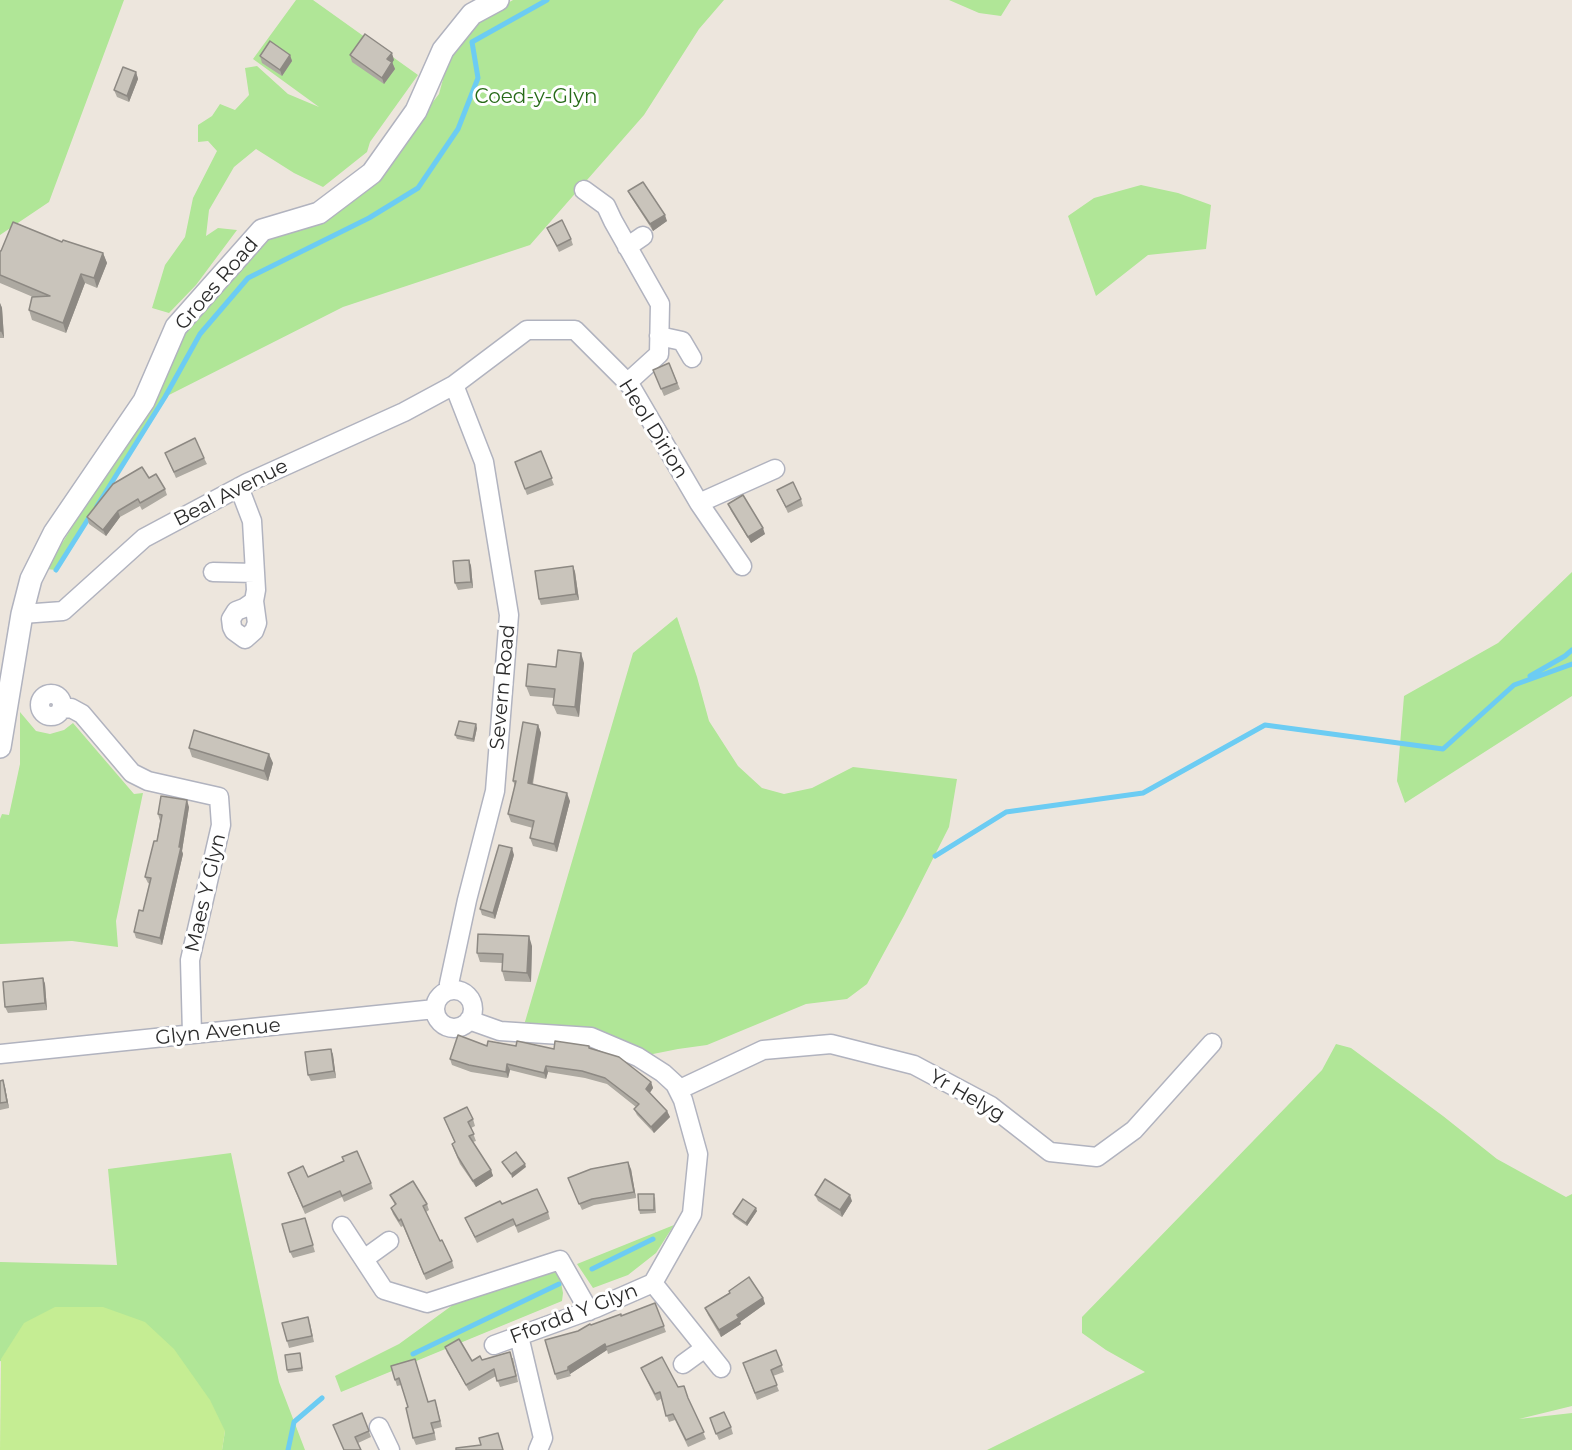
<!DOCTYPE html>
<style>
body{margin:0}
canvas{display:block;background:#ede6dd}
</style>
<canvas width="1572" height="1450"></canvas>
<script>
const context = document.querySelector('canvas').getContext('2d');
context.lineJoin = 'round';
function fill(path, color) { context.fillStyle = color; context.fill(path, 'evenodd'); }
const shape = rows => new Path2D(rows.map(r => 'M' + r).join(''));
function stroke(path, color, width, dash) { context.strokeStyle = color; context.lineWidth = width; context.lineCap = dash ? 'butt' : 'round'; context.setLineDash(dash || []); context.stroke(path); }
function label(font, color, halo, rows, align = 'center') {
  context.font = font + ' Montserrat,sans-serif'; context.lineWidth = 6; context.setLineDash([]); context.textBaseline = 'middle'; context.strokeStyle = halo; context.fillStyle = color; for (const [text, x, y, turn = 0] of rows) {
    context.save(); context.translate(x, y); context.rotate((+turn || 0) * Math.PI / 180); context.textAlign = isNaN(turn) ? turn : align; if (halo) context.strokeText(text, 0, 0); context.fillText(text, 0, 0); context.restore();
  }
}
fill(shape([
 [0,0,124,0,49,202,0,235],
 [296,0,313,0,418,75,370,142,367,152,323,187,294,173,256,149,234,167,209,210,206,236,218,228,237,230,196,285,169,313,152,308,165,265,185,237,193,198,217,151,208,141,198,142,198,125,212,116,220,104,235,110,249,95,245,68,257,66,288,94,319,107,253,59],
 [513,0,724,0,699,29,644,115,530,245,343,307,165,397,56,570,46,569,148,405,185,329,264,239,375,178,439,94,449,57,476,21],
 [949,0,1011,0,1001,16,979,13],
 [1141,185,1178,193,1211,205,1206,249,1148,255,1096,296,1068,216,1094,198],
 [1572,572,1572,696,1405,803,1397,781,1404,696,1498,643],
 [677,617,697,677,709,721,738,766,762,788,784,794,812,788,853,767,957,779,949,827,904,916,867,984,847,999,806,1004,707,1045,678,1049,638,1057,591,1037,522,1032,633,653],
 [20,712,36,731,50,734,64,730,73,723,134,794,143,793,116,921,118,947,72,941,0,944,0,819,2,814,9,815,20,764],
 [1336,1044,1351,1048,1443,1116,1497,1159,1566,1197,1572,1194,1572,1406,1519,1419,1572,1413,1572,1450,987,1450,1145,1372,1106,1350,1082,1333,1082,1317,1322,1070],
 [231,1153,279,1382,305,1450,222,1450,225,1431,0,1361,0,1262,117,1265,108,1169],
 [674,1225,656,1253,628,1275,593,1288,577,1264],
 [552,1269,560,1277,563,1293,562,1301,341,1392,335,1376,399,1344,461,1299]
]), '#b0e697');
fill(shape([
 [55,1307,103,1307,145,1322,174,1349,210,1400,225,1431,222,1450,0,1450,1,1359,24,1323]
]), '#c5ed93');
stroke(shape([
 [97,506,165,397,200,334,248,278,369,218,418,188,458,129,478,78,472,42,547,0],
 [56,570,90,516],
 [1530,676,1565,656,1572,650],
 [935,856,1006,812,1143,793,1265,725,1443,749,1514,685,1572,664],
 [592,1269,653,1239],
 [413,1354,559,1284],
 [288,1450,294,1422,322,1398]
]), '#6cccf3', 5);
const minor = shape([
 [584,190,606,206,613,221,660,304,659,354,627,383],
 [627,247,643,236],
 [659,336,682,341,692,358],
 [239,487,252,521,256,590,254,601],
 [699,503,775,469],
 [213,572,255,573],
 [254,601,257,623,254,631,245,639,234,631,232,627,231,619,236,611,244,608,254,601],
 [22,614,63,611,144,538,247,483,404,412,454,385,527,330,575,330,630,385,699,503,742,566],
 '40 705a11 11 0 1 1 22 0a11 11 0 1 1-22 0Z',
 [61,709,71,708,82,714,132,773,148,781,219,797,221,825,190,960,192,1034],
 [451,990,449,984,467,900,495,791,509,615,484,462,454,385],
 '435 1009a19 19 0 1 1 38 0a19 19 0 1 1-38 0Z',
 [469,1020,500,1031,591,1037,638,1057,663,1073,675,1084,683,1100,698,1154,692,1214,653,1283,596,1308,494,1345],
 [0,1054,435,1009],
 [678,1090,763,1050,831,1044,914,1065,991,1106,1050,1152,1097,1157,1134,1130,1212,1043],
 [342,1226,384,1290,427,1303,560,1260,589,1311],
 [364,1259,389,1241],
 [653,1283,721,1368],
 [519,1336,543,1438,538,1450],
 [683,1364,705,1348],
 [379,1427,390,1450]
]);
const tertiary = shape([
 [0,747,22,614,31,579,54,533,144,401,176,327,262,230,319,213,372,173,416,111,443,50,472,14,498,0]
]);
stroke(minor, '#b1b3bf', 21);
stroke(tertiary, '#b1b3bf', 24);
stroke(minor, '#fff', 18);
stroke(tertiary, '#fff', 21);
fill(shape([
 [290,55,292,61,282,76,262,63,260,56],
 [350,55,394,60,392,62,395,69,384,84,352,62],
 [136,72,138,79,129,102,117,97,114,90],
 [628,191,667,221,653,231,631,197],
 [547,228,571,239,573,245,559,252],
 [62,242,103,253,107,263,97,288,85,283,66,333,32,320,29,310,33,297,0,283,0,251],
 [0,303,2,308,4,338,0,338],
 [669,363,680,389,664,396,653,370],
 [541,451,554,485,527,495,515,462],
 [165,453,204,458,207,464,176,478],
 [149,478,165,489,167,495,142,510,140,506,120,517,106,536,89,524,87,517],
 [777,490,801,499,803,506,788,513],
 [728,504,765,534,751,543,731,511],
 [469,560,471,566,473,588,458,590,455,583],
 [573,566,575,572,579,600,541,605,539,599],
 [584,663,579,717,557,714,553,705,554,698,530,696,526,686],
 [538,725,541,733,533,784,570,801,557,852,533,846,530,838,533,828,511,822,508,814,515,786,513,781],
 [477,728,474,742,457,739,455,735],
 [189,748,273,763,268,781,192,757],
 [189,807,182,851,183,854,162,945,136,938,134,932,143,911,150,884,148,883,145,877,157,841,160,821,158,814],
 [514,855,495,919,482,915,480,909],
 [532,946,531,982,505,981,502,971,502,963,480,962,477,953],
 [43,978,45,984,47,1010,8,1013,5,1007],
 [487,1046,516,1046,554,1049,590,1048,651,1082,653,1088,650,1093,667,1111,670,1117,654,1133,637,1115,634,1109,636,1107,607,1084,585,1078,548,1072,546,1079,510,1070,508,1078,471,1072,452,1065,450,1059],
 [331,1049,333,1055,336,1078,311,1081,308,1075],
 [0,1081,5,1087,9,1108,0,1110],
 [444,1118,473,1119,475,1126,471,1128,476,1141,473,1142,491,1170,493,1176,476,1187,460,1164,454,1150,452,1144,455,1143],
 [631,1169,636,1198,594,1205,582,1210,571,1185],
 [308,1177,371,1183,373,1189,344,1202,342,1197,305,1214,290,1179],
 [390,1195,427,1204,429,1210,426,1212,440,1241,452,1261,454,1268,426,1280,403,1226,401,1227,393,1214,391,1208,395,1205],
 [815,1195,852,1201,842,1217,818,1201],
 [655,1197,656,1213,640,1214,639,1210],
 [502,1204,548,1212,550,1219,518,1233,515,1225,477,1243,465,1218],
 [757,1211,747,1226,734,1217,733,1214],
 [305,1218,315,1252,293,1258,290,1252],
 [729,1291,763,1298,765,1304,740,1322,741,1324,721,1337,708,1315,705,1308,729,1293],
 [655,1303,666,1332,608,1354,607,1350,570,1374,571,1376,557,1380,555,1374,578,1331,591,1325,621,1316],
 [310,1323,314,1342,289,1348,287,1341],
 [445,1347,472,1361,513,1358,518,1382,500,1387,496,1376,469,1391,447,1353],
 [776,1350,784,1372,773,1376,779,1391,757,1400,743,1363],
 [300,1353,303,1371,288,1373,287,1370],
 [391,1366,429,1402,437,1407,442,1427,434,1429,436,1440,416,1445,413,1438,408,1407,401,1385,397,1386],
 [641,1368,678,1387,689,1401,706,1439,688,1447,675,1420,669,1422,661,1399,657,1401,644,1375],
 [362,1413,371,1437,343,1450],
 [710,1418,731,1427,733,1434,719,1440]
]), '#ada9a1');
fill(shape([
 [392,53,394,60,390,66,387,59],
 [290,55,292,61,282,76,280,70],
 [392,62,395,69,384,84,382,78],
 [136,72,138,79,129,102,127,96],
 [665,215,667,221,653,231,650,224],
 [103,253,107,263,97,288,94,278],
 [81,274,85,283,66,333,63,323],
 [0,303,2,308,4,338,1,331],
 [118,511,120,517,106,536,103,530],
 [763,528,765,534,751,543,748,537],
 [469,560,471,566,473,588,471,582],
 [573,566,575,572,579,600,576,594],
 [581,653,584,663,579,717,575,707],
 [476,724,477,728,474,742,473,739],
 [538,725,541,733,531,791,528,783],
 [269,754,273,763,268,781,264,771],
 [567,793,570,801,557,852,554,844],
 [187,800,189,807,182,851,183,854,162,945,160,938,179,847],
 [512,848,514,855,495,919,493,913],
 [529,936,532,946,531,982,527,973],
 [43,978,45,984,47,1010,45,1003],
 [331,1049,333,1055,336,1078,334,1071],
 [507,1064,510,1070,508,1078,506,1072],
 [546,1066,548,1072,546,1079,544,1073],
 [3,1080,5,1087,9,1108,7,1102],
 [651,1082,653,1088,648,1095,646,1089],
 [667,1111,670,1117,654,1133,651,1127],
 [628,1162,631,1169,636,1198,634,1192],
 [525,1164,526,1167,512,1178,511,1174],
 [491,1170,493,1176,476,1187,473,1181],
 [850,1195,852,1201,842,1217,840,1210],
 [756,1208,757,1211,747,1226,746,1223],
 [763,1298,765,1304,740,1322,741,1324,721,1337,719,1330,737,1315],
 [605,1344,607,1350,570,1374,568,1367]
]), '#8d8983');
const building = shape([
 [365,34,392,53,387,59,392,62,382,78,350,55,365,34],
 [270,41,290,55,280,70,260,56,270,41],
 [123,67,136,72,127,96,114,90,123,67],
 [643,182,665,215,650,224,628,191,643,182],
 [562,220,571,239,557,246,547,228,562,220],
 [13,222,62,242,63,240,103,253,94,278,81,274,63,323,29,310,32,297,50,296,0,275,0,251,1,251,13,222],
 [0,307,1,331,0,331,0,307],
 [669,363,677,383,661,389,653,370,669,363],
 [195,438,204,458,174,472,165,453,195,438],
 [541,451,552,478,525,489,515,462,541,451],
 [142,467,149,478,156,474,165,489,140,503,138,499,118,511,103,530,87,517,113,484,142,467],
 [793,482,801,499,786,507,777,490,793,482],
 [743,495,763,528,748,537,728,504,743,495],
 [469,560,471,582,455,583,453,561,469,560],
 [573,566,576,594,539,599,535,571,573,566],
 [558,650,581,653,575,707,553,705,555,689,526,686,528,664,556,667,558,650],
 [459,721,476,724,473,739,455,735,459,721],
 [523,722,538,725,528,783,567,793,554,844,530,838,534,821,508,814,516,781,513,781,523,722],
 [194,730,269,754,264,771,189,748,194,730],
 [161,796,187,800,179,847,181,847,160,938,134,932,139,910,143,911,151,878,145,877,154,841,157,841,162,815,158,814,161,796],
 [499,845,512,848,493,913,480,909,499,845],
 [478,934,529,936,527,973,502,971,503,954,477,953,478,934],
 [43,978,45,1003,5,1007,3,982,43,978],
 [458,1035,487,1046,488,1041,516,1046,517,1041,554,1049,555,1041,589,1046,589,1048,619,1057,651,1082,646,1089,667,1111,651,1127,634,1109,639,1104,605,1078,582,1071,546,1066,544,1073,507,1064,506,1072,469,1065,450,1059,458,1035],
 [331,1049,334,1071,308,1075,305,1052,331,1049],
 [3,1080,7,1102,0,1103,0,1081,3,1080],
 [467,1107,473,1119,468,1122,474,1134,469,1136,491,1170,473,1181,458,1157,452,1144,455,1142,444,1118,467,1107],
 [357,1151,371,1183,342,1196,340,1191,303,1207,288,1173,303,1166,308,1177,344,1161,342,1157,357,1151],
 [516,1152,525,1164,511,1174,502,1162,516,1152],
 [628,1162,634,1192,592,1199,579,1204,568,1178,591,1169,628,1162],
 [825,1179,850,1195,840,1210,815,1195,825,1179],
 [413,1181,427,1204,423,1206,440,1241,442,1240,452,1261,424,1274,401,1219,399,1221,391,1208,396,1204,390,1195,413,1181],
 [537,1189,548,1212,516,1226,513,1219,475,1237,465,1218,500,1201,502,1204,537,1189],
 [638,1194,654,1194,654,1210,639,1210,638,1194],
 [743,1199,756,1208,746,1223,733,1214,743,1199],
 [305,1218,313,1245,290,1252,282,1224,305,1218],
 [749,1277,763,1298,737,1315,739,1318,719,1330,705,1308,730,1293,729,1291,749,1277],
 [655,1303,664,1326,606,1347,605,1344,568,1367,568,1370,555,1374,545,1340,578,1331,590,1324,591,1325,621,1314,621,1316,655,1303],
 [308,1317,312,1336,287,1341,282,1323,308,1317],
 [459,1339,472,1361,480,1356,482,1360,510,1352,516,1376,497,1381,494,1369,466,1385,445,1347,459,1339],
 [776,1350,782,1365,771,1370,777,1385,755,1393,743,1363,776,1350],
 [300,1353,302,1368,287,1370,285,1355,300,1353],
 [662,1357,678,1387,684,1386,688,1398,704,1432,686,1440,673,1414,666,1416,660,1392,655,1394,641,1368,662,1357],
 [415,1359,428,1402,435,1400,440,1421,431,1423,434,1433,413,1438,406,1408,408,1407,399,1378,395,1380,391,1366,415,1359],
 [724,1412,731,1427,716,1434,710,1418,724,1412],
 [362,1413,369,1431,355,1437,361,1450,344,1450,333,1425,362,1413],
 [498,1433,503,1450,456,1450,456,1448,481,1445,479,1438,498,1433]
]);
fill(building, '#c9c4bb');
stroke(building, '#8d8983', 1.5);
label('20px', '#276b18', '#fff', [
 ["Coed-y-Glyn",536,97]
]);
label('20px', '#2b2b2b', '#fff', [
 ["Groes Road",217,284,-49],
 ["Heol Dirion",653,429,58],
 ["Beal Avenue",231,493,-27],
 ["Severn Road",503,687,-85],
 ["Maes Y Glyn",206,893,-77],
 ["Glyn Avenue",218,1032,-6],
 ["Yr Helyg",967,1096,30],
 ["Ffordd Y Glyn",574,1314,-21]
]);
</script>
